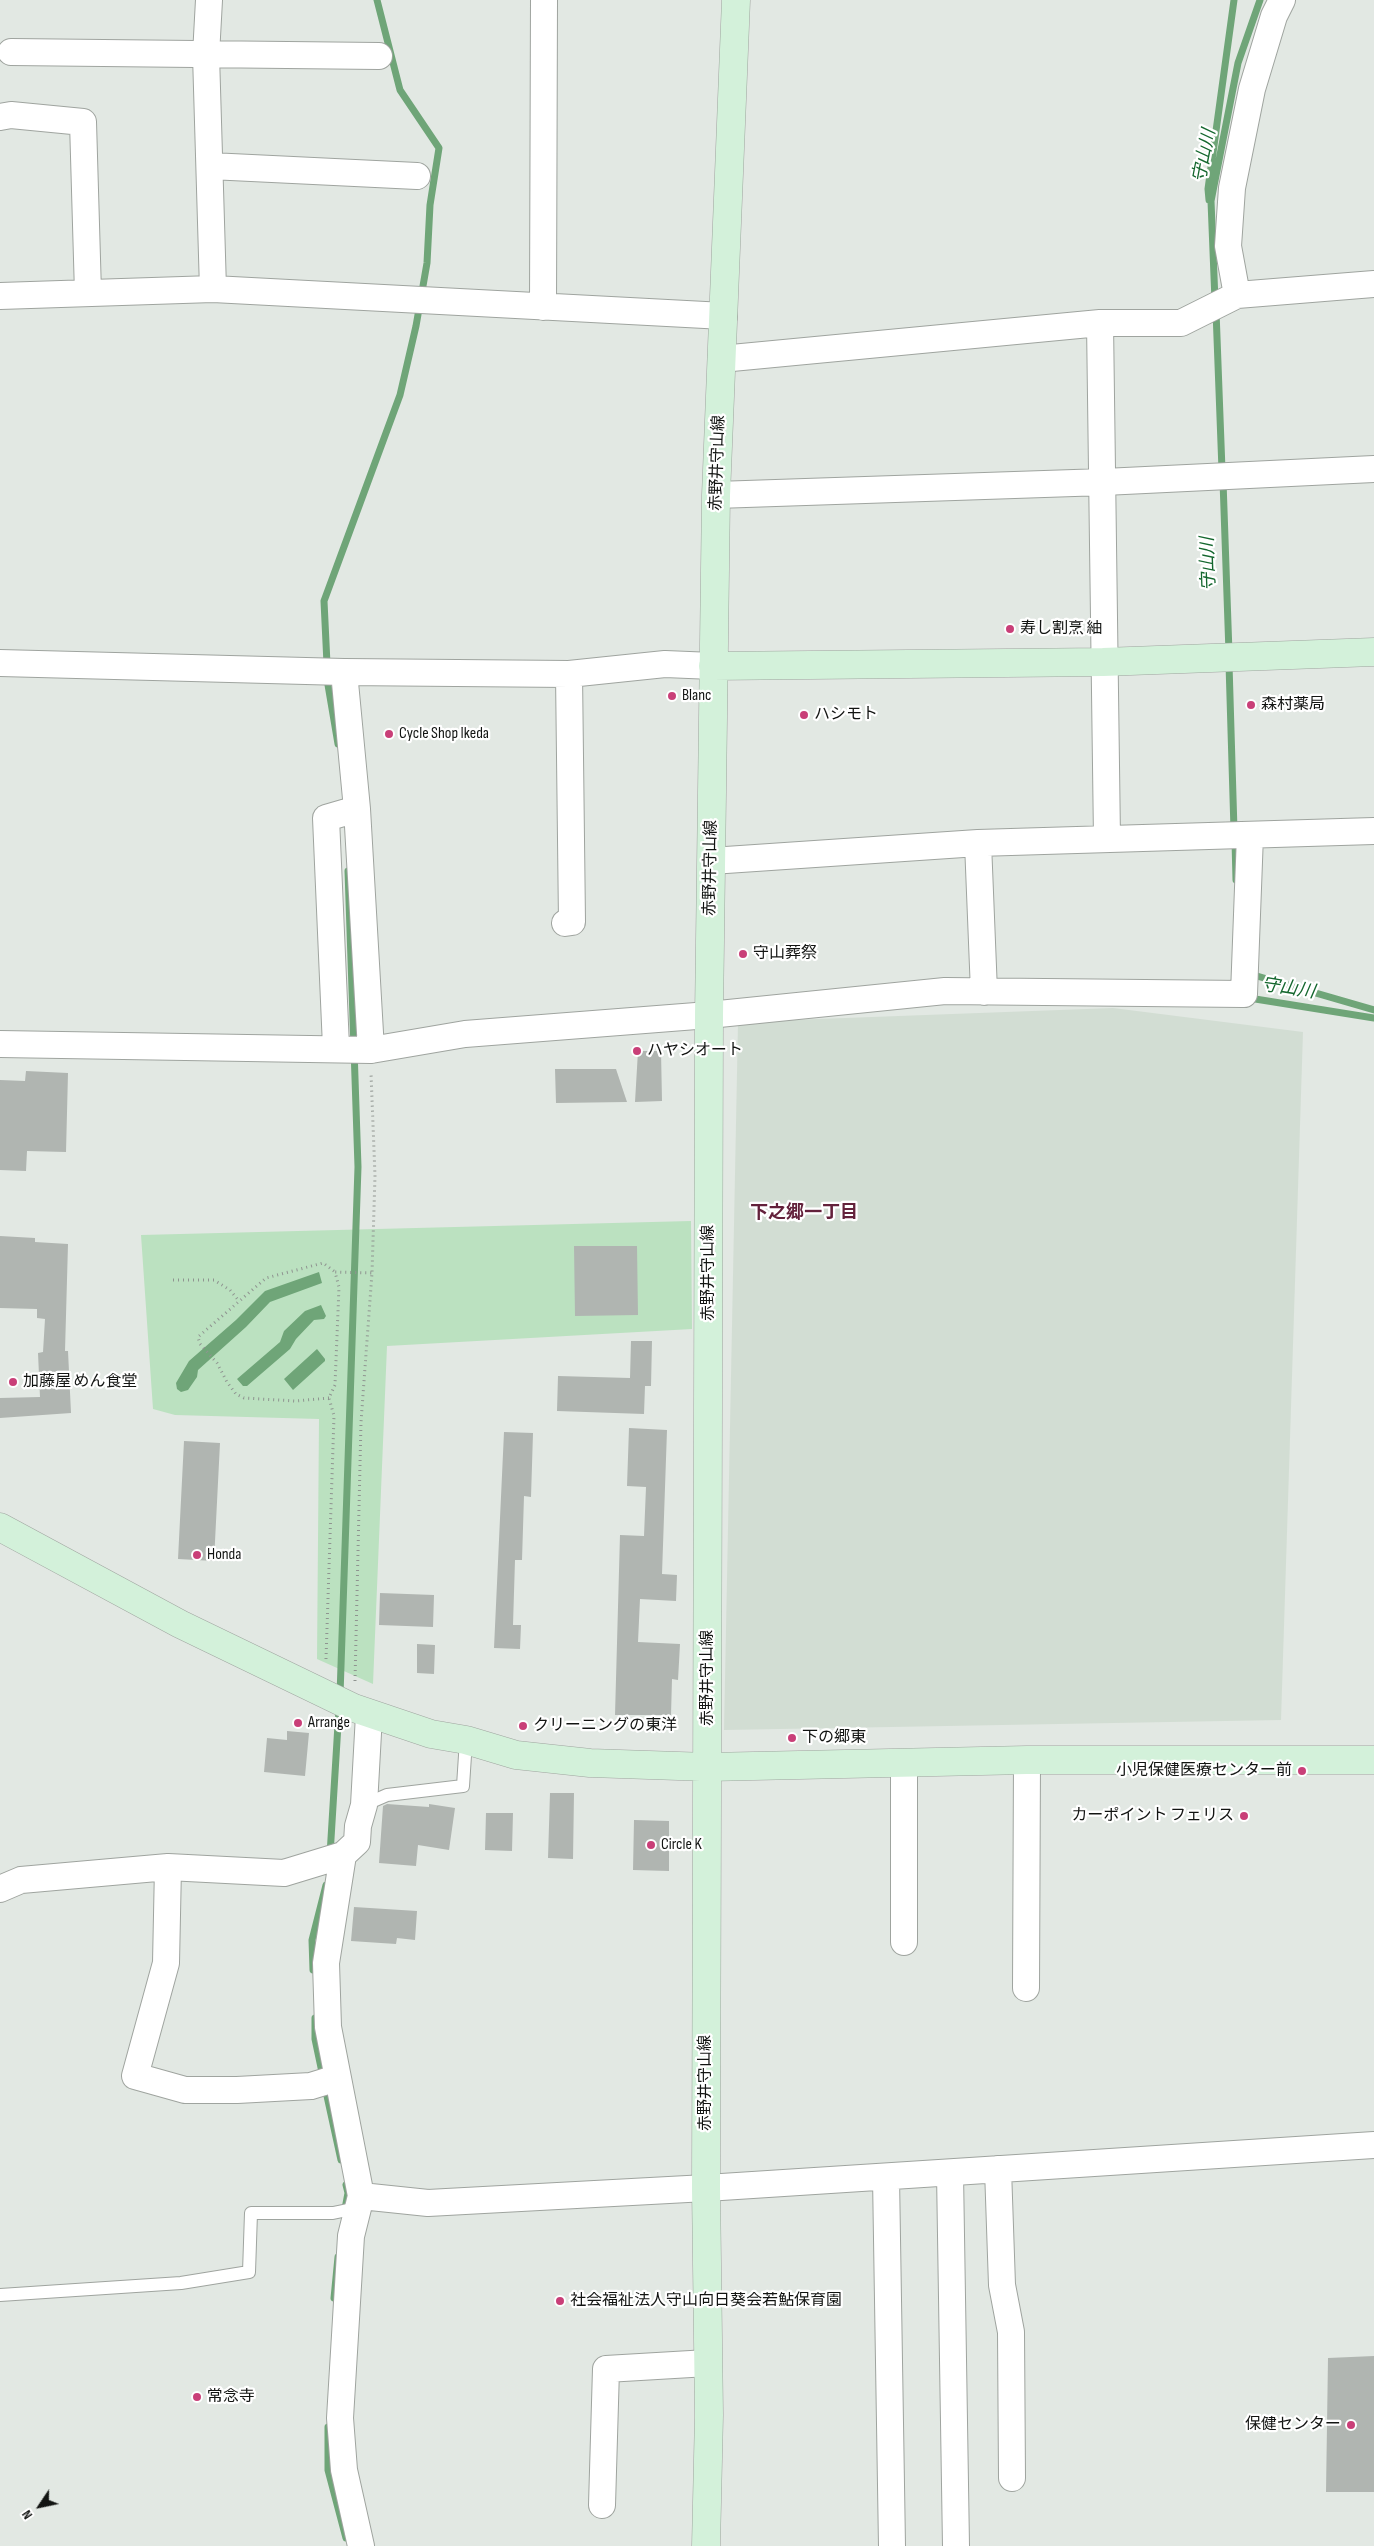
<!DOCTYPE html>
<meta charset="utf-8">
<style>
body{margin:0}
#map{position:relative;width:1374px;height:2546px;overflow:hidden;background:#e2e8e3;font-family:"Sofia Sans Condensed",sans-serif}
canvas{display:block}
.north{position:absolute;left:15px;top:2481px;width:50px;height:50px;-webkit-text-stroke:4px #fff;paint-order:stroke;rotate:236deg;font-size:14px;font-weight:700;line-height:20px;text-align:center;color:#121412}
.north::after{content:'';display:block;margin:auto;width:18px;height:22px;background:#121412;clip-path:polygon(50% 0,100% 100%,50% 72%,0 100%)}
</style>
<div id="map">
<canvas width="1374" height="2546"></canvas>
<div class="north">N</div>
</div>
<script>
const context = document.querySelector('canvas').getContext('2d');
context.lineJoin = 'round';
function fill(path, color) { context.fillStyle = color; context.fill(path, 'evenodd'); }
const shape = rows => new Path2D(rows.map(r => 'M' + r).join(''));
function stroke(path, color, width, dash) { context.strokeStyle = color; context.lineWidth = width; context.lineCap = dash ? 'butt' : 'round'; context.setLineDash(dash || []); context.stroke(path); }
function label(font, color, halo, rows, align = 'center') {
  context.font = font + ' "Sofia Sans Condensed","Noto Sans JP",sans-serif'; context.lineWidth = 4.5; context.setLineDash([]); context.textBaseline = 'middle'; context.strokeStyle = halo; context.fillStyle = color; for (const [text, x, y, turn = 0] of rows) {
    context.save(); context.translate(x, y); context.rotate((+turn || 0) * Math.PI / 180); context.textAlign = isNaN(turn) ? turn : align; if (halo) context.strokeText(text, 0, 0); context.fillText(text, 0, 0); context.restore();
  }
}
fill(shape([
 [1113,1008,1303,1032,1281,1720,724,1730,738,1022]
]), '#d2ddd3');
fill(shape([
 [691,1221,692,1329,387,1346,373,1684,317,1659,319,1419,175,1415,153,1409,141,1235]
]), '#bbe1c0');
fill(shape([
 [319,1272,322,1283,270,1302,246,1327,198,1370,197,1377,188,1390,181,1392,177,1389,176,1383,189,1361,236,1320,265,1291],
 [321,1305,326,1316,324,1319,314,1320,296,1339,290,1349,247,1386,243,1386,237,1379,280,1342,284,1331,305,1311],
 [317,1349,325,1359,325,1361,293,1390,284,1379]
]), '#6fa578');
stroke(shape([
 [1209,200,1208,189,1234,0],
 [1215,301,1211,201,1238,63,1260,0],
 [1216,311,1222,470],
 [1223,481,1229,653],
 [1229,664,1234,830],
 [338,744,328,685,324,601,400,395,416,326,427,263,430,205,439,148,400,90,377,0],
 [1235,841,1236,880],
 [1250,974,1374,1010],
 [1249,998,1374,1018],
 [340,1695,358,1167,348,871],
 [330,1855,339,1708],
 [313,1970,312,1940,326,1885],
 [315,2018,315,2039,323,2077],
 [325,2087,341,2160],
 [345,2209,348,2193,346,2185],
 [334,2298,338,2257],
 [328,2427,328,2470,346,2538]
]), '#6fa578', 7);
fill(shape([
 [638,1051,661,1051,662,1101,635,1102],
 [555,1069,616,1069,627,1102,556,1103],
 [26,1071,68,1073,66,1152,27,1151,26,1171,0,1170,0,1080,25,1081],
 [0,1236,35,1238,35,1242,68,1244,65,1351,68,1351,71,1413,0,1418,0,1398,40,1397,38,1353,43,1352,45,1319,37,1318,37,1309,0,1308],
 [574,1246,637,1246,638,1315,575,1316],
 [631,1341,652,1341,651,1386,645,1386,644,1414,557,1411,558,1376,630,1378],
 [629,1428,667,1430,662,1574,677,1575,676,1601,640,1599,638,1642,680,1644,678,1680,672,1679,671,1715,615,1715,620,1535,644,1536,646,1487,627,1486],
 [504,1432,533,1433,531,1497,524,1496,522,1560,515,1560,513,1625,521,1625,520,1649,494,1648],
 [184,1441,220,1443,214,1561,178,1559],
 [380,1593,434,1595,433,1627,379,1625],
 [417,1644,435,1645,434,1674,417,1673],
 [287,1731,309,1733,305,1776,264,1772,267,1738,287,1740],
 [550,1793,574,1793,573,1859,548,1858],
 [387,1804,429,1807,429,1804,455,1808,449,1850,418,1845,416,1866,379,1863,383,1806],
 [486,1813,513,1813,512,1851,485,1850],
 [634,1820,669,1821,669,1871,633,1870],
 [354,1907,417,1911,415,1940,397,1938,396,1944,351,1941],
 [1374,2356,1374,2492,1326,2492,1328,2358]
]), '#b0b5b1');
const lane = shape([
 [364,1805,387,1795,463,1786,466,1740],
 [0,2295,181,2283,249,2272,251,2213,333,2213,357,2208]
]);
const street = shape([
 [209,0,206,55,213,289],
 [11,52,379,56],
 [0,117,11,115,83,122,88,293],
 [210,166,417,176],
 [1237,295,1228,246,1232,188,1252,89,1274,16,1282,0],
 [0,296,213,289,724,316],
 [543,307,544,0],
 [1100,323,1107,839],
 [721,359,1100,323,1181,323,1237,295,1374,284],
 [716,495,1104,482,1374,469],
 [0,663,344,672,569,674,665,664,713,666],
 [357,809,371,1050],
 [978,843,984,992],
 [711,861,978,843,1374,831],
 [565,923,572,922,569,674],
 [0,1044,371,1050,465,1034,709,1015,945,991,1244,994,1250,835],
 [336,1047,326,818,357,809,344,672],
 [904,1763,904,1942],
 [343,1855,326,1963,328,2027,361,2196,351,2236,340,2418,344,2470,361,2546],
 [168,1867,166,1963,135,2076,185,2090,237,2090,311,2086,337,2078],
 [0,1889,21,1880,168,1867,284,1873,343,1855,357,1842,358,1826,364,1805,369,1715],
 [1026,1988,1027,1760],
 [998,2169,1002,2285,1011,2332,1012,2478],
 [950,2173,956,2546],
 [886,2177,892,2546],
 [361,2196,428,2203,706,2188,1374,2145],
 [602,2505,606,2369,708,2363]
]);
const secondary = shape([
 [713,666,1103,662,1374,652],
 [0,1527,180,1624,354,1708,431,1734,466,1740,516,1755,590,1763,708,1767,1027,1760,1374,1760],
 [706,2546,709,2415,706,2188,709,1015,716,495,736,0]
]);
stroke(lane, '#9fa49f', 14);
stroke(street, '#9fa49f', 28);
stroke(secondary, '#9fa49f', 29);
stroke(shape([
 [173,1280,214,1280,230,1290,239,1301],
 [329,1398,295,1401,244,1398,236,1394,227,1382,217,1363,200,1344,198,1337,266,1278,323,1263,335,1272],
 [326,1659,334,1416,329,1398,335,1385,339,1287,335,1272,372,1273],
 [355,1681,361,1422,372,1273,375,1176,371,1073]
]), '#8f9490', 3, [1, 4]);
stroke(lane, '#fff', 12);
stroke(street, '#fff', 26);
stroke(secondary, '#d3f1da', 28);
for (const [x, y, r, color] of [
 [1010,629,5,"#c93f78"],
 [672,696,5,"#c93f78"],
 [1251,705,5,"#c93f78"],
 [804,715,5,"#c93f78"],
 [389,734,5,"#c93f78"],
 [743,954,5,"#c93f78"],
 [637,1051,5,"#c93f78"],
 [13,1382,5,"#c93f78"],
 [197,1555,5,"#c93f78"],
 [298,1723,5,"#c93f78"],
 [523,1726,5,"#c93f78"],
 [792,1738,5,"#c93f78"],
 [1302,1771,5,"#c93f78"],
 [1244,1816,5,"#c93f78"],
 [651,1845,5,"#c93f78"],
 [560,2301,5,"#c93f78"],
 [197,2397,5,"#c93f78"],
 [1351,2425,5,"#c93f78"]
]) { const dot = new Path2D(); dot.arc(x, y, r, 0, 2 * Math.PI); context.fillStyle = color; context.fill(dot); stroke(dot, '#fff', 2); }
label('16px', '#121412', '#fff', [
 ["赤野井守山線",718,463,-88],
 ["赤野井守山線",711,868,-89],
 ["赤野井守山線",709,1273,-90],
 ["赤野井守山線",708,1678,-90],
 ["赤野井守山線",706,2083,-90]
]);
label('16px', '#121412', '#fff', [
 ["寿し割烹 紬",1020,629],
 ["Blanc",682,696],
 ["森村薬局",1261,705],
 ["ハシモト",814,715],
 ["Cycle Shop Ikeda",399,734],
 ["守山葬祭",753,954],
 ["ハヤシオート",647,1051],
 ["加藤屋 めん食堂",23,1382],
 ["Honda",207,1555],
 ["Arrange",308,1723],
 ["クリーニングの東洋",533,1726],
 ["下の郷東",802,1738],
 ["小児保健医療センター前",1292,1771,"right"],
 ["カーポイント フェリス",1234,1816,"right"],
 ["Circle K",661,1845],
 ["社会福祉法人守山向日葵会若鮎保育園",570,2301],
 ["常念寺",207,2397],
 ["保健センター",1341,2425,"right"]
], 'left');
label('italic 18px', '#14672e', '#fff', [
 ["守山川",1205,156,-79],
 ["守山川",1209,564,-92],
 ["守山川",1288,989,9]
]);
label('bold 18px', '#63213b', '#fff', [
 ["下之郷一丁目",804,1213]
]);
</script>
